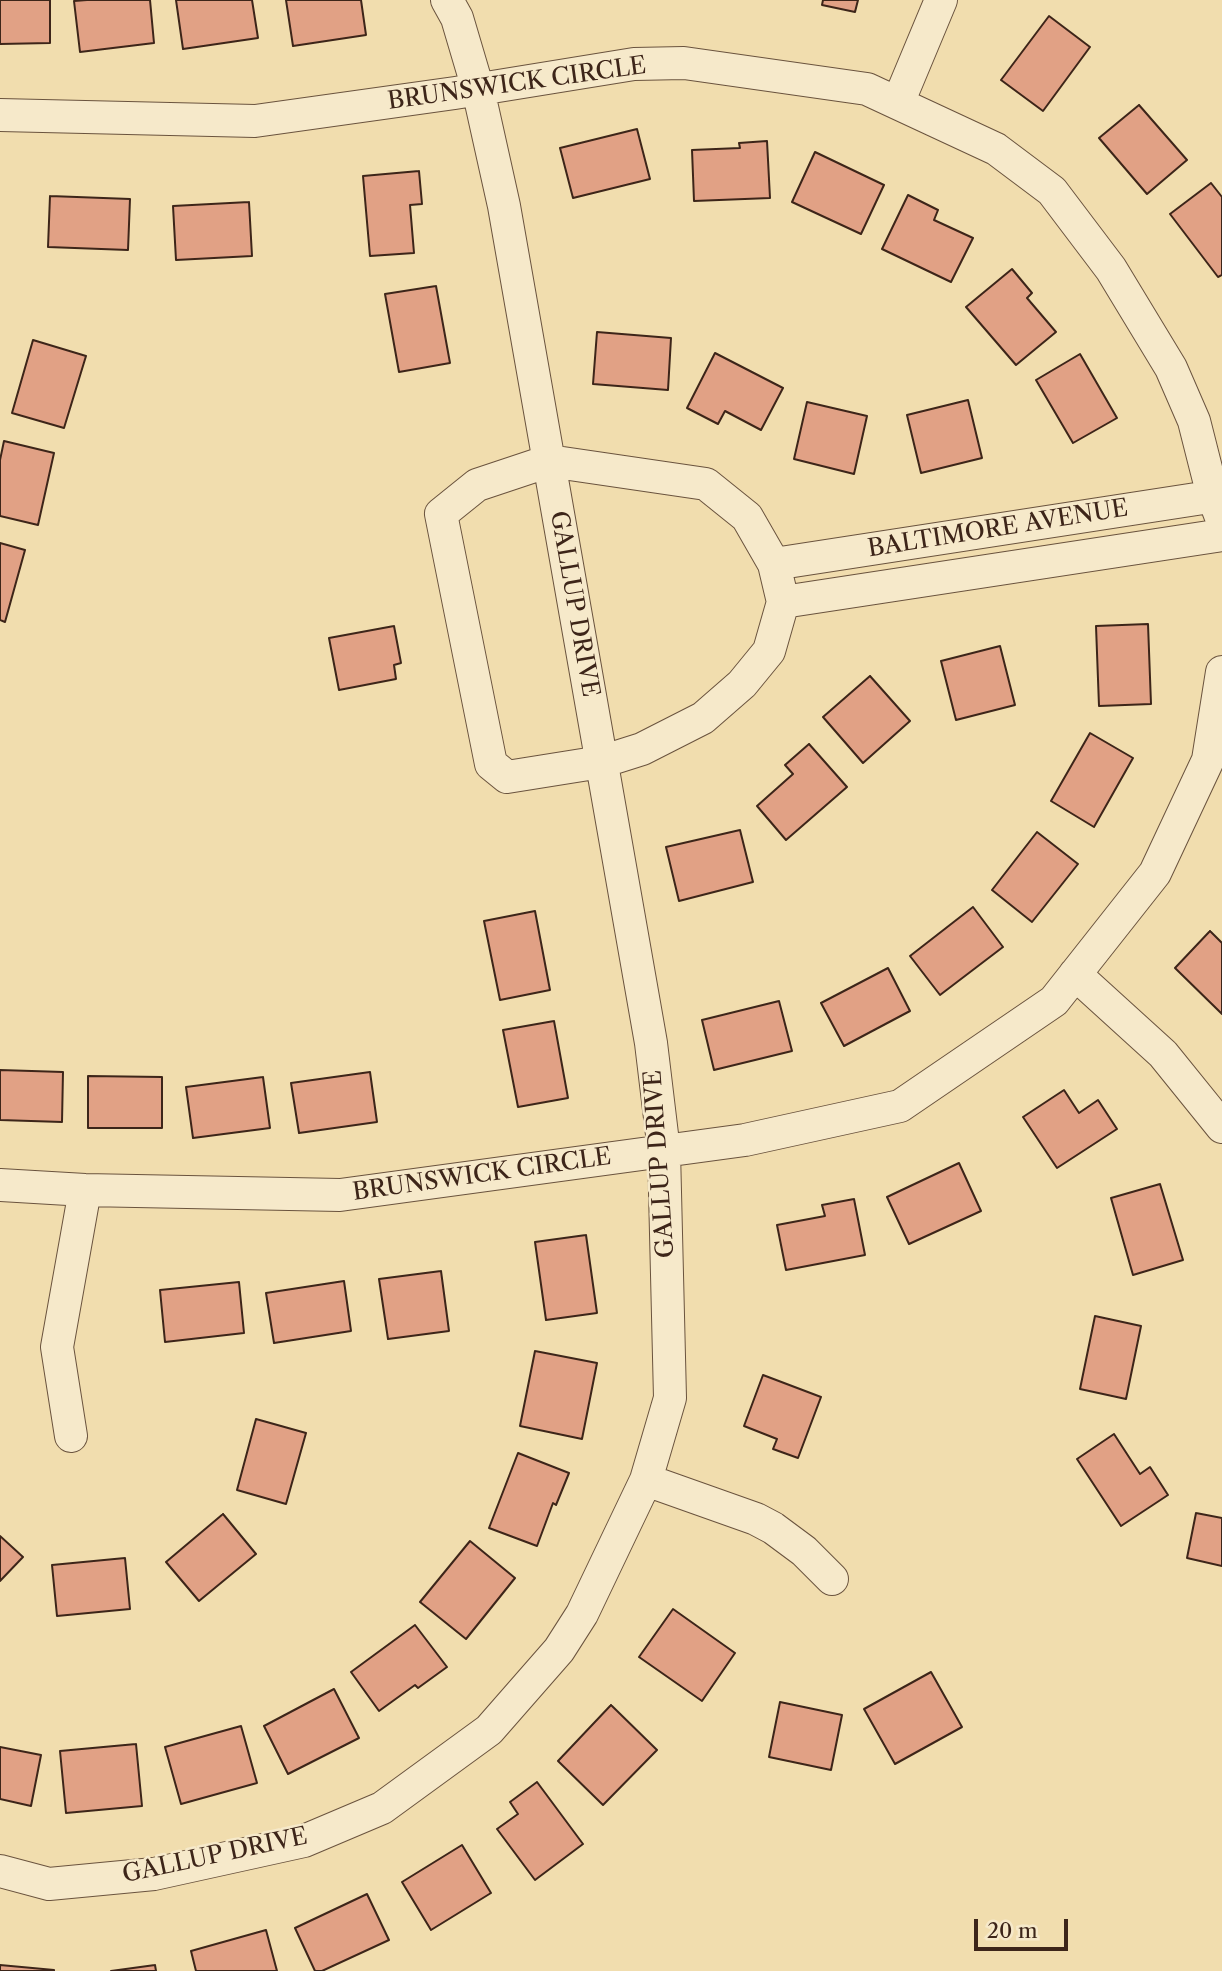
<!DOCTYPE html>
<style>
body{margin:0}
#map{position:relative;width:1222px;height:1971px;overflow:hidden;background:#f1ddae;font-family:"Libre Caslon Text",serif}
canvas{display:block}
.scale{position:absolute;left:974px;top:1919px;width:94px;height:32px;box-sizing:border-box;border:4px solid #3d2519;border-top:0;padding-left:9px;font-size:21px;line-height:24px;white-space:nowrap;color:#3d2519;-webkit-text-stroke:5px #f6e9ca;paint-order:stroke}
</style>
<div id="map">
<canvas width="1222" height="1971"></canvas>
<div class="scale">20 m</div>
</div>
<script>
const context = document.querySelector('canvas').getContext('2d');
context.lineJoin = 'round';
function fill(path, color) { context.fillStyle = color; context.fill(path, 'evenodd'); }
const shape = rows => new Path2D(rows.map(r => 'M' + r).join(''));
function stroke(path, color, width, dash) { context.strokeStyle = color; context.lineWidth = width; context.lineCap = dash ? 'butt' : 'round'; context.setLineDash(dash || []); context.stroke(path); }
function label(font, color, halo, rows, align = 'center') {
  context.font = font + ' "Libre Caslon Text",serif'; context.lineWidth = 5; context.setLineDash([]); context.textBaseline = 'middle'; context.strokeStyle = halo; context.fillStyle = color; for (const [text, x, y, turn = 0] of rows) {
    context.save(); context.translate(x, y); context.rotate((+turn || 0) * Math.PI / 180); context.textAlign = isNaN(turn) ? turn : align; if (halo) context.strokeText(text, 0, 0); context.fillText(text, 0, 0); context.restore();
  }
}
const building = shape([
 [0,0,50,0,50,43,0,44,0,0],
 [87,0,150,0,154,43,80,52,74,1,87,0],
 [176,0,252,0,258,38,183,49,176,0],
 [286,0,361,0,366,35,293,46,286,0],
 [823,0,858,0,855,12,822,5,823,0],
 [1049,16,1090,47,1043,111,1001,80,1049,16],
 [1139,105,1187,160,1147,194,1099,138,1139,105],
 [637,129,650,179,573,198,560,148,637,129],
 [767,141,770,198,694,201,692,150,740,148,739,143,767,141],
 [815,152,884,185,861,234,792,202,815,152],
 [419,171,422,204,410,205,414,253,370,256,363,176,419,171],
 [1211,183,1222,197,1222,275,1218,277,1170,214,1211,183],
 [908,195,938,210,934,220,973,238,951,282,882,249,908,195],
 [50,196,130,199,128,250,48,247,50,196],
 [249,202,252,256,176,260,173,206,249,202],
 [1012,269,1032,293,1027,298,1056,332,1016,365,966,307,1012,269],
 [436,286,450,363,399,372,385,294,436,286],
 [597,332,671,338,668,390,593,384,597,332],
 [33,340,86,356,64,428,12,413,33,340],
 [715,353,783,388,761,430,725,411,718,424,687,408,715,353],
 [1080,354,1117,418,1073,443,1036,380,1080,354],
 [968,400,982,458,921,473,907,415,968,400],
 [807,402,867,416,854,474,794,459,807,402],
 [4,441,54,453,38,525,0,516,0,460,4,441],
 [0,543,25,550,5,622,0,620,0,543],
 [1148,624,1151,704,1099,706,1096,626,1148,624],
 [394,626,401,663,394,665,396,679,339,690,329,638,394,626],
 [1000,646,1015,705,956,720,941,661,1000,646],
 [870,676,910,721,863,763,823,717,870,676],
 [1090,733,1133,758,1094,827,1051,801,1090,733],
 [809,744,847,787,786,840,757,806,793,774,785,765,809,744],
 [740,830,753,882,679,901,666,847,740,830],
 [1037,832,1078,864,1032,922,992,890,1037,832],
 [973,907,1003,947,940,995,910,956,973,907],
 [535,911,550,990,500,1000,484,921,535,911],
 [1210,931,1222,943,1222,1014,1175,968,1210,931],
 [888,968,910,1011,844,1046,821,1003,888,968],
 [779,1001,792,1051,714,1070,702,1020,779,1001],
 [554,1021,568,1098,518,1107,503,1030,554,1021],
 [0,1070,63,1072,62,1122,0,1120,0,1070],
 [370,1072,377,1122,299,1133,291,1083,370,1072],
 [88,1076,162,1077,162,1128,88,1128,88,1076],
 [263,1077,270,1128,193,1138,186,1087,263,1077],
 [1064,1090,1079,1113,1098,1100,1117,1129,1057,1168,1023,1117,1064,1090],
 [959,1163,981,1211,909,1244,887,1197,959,1163],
 [1160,1184,1183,1260,1133,1275,1111,1198,1160,1184],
 [854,1199,865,1255,786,1270,777,1225,825,1216,822,1205,854,1199],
 [586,1235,597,1313,546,1320,535,1242,586,1235],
 [441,1271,449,1331,388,1339,379,1279,441,1271],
 [344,1281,351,1331,274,1343,266,1293,344,1281],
 [239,1282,244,1333,165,1342,160,1290,239,1282],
 [1095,1316,1141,1326,1126,1399,1080,1389,1095,1316],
 [535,1351,597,1363,582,1439,520,1426,535,1351],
 [763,1375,821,1397,798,1458,773,1449,777,1439,744,1426,763,1375],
 [256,1419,306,1433,286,1504,237,1490,256,1419],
 [1114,1434,1140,1474,1150,1467,1168,1495,1121,1526,1077,1459,1114,1434],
 [518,1453,569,1473,556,1505,553,1503,537,1546,489,1528,518,1453],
 [1196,1513,1222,1518,1222,1566,1187,1558,1196,1513],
 [223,1514,256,1554,199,1601,166,1562,223,1514],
 [0,1536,23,1557,0,1581,0,1536],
 [470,1541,515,1578,466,1639,420,1602,470,1541],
 [125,1558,130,1609,57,1616,52,1565,125,1558],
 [673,1609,735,1653,702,1701,639,1657,673,1609],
 [415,1625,447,1667,418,1688,415,1685,379,1711,351,1672,415,1625],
 [931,1672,962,1727,895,1764,864,1709,931,1672],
 [334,1689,359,1738,288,1774,264,1726,334,1689],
 [780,1702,842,1715,831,1770,769,1757,780,1702],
 [611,1705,657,1750,603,1805,558,1761,611,1705],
 [241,1726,257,1783,181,1804,165,1747,241,1726],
 [136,1744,142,1806,66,1813,60,1751,136,1744],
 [0,1747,41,1755,31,1806,0,1799,0,1747],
 [537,1782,583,1844,535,1880,497,1829,518,1814,510,1802,537,1782],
 [462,1845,491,1893,431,1930,402,1882,462,1845],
 [367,1894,389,1940,322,1971,315,1971,295,1928,367,1894],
 [266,1930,277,1971,196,1971,191,1951,266,1930],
 [0,1965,54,1970,54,1971,0,1971,0,1965],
 [155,1965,156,1971,111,1971,155,1965]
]);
fill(building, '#e1a185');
stroke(building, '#3d2519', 2);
const minor = shape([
 [898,103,941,0],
 [0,115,255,121,455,93,634,64,684,63,867,89,996,149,1052,191,1111,269,1171,368,1194,421,1213,496,1222,520],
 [549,461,706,484,747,517,774,564,783,602,769,651,742,684,703,718,642,749,601,762,507,777,491,764,441,514,477,485,549,461],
 [774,564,1222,495],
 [783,602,1222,535],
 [1075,974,1163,1054,1222,1127],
 [0,1185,85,1190,340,1195,745,1140,900,1106,1054,1001,1155,873,1208,760,1222,672],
 [71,1436,57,1347,85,1190],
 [646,1480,756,1519,773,1528,804,1551,832,1579],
 [0,1871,49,1884,154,1874,304,1841,382,1808,489,1730,559,1650,582,1614,646,1480,670,1398,664,1151,651,1043,504,206,478,89,457,18,447,0]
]);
stroke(minor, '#6a533e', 34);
stroke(minor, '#f6e9ca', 32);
label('24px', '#3d2519', '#f6e9ca', [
 ["BRUNSWICK CIRCLE",517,84,-8],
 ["BALTIMORE AVENUE",998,529,-9],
 ["GALLUP DRIVE",574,604,80],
 ["GALLUP DRIVE",660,1164,-94],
 ["BRUNSWICK CIRCLE",482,1175,-8],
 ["GALLUP DRIVE",215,1856,-12]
]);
</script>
